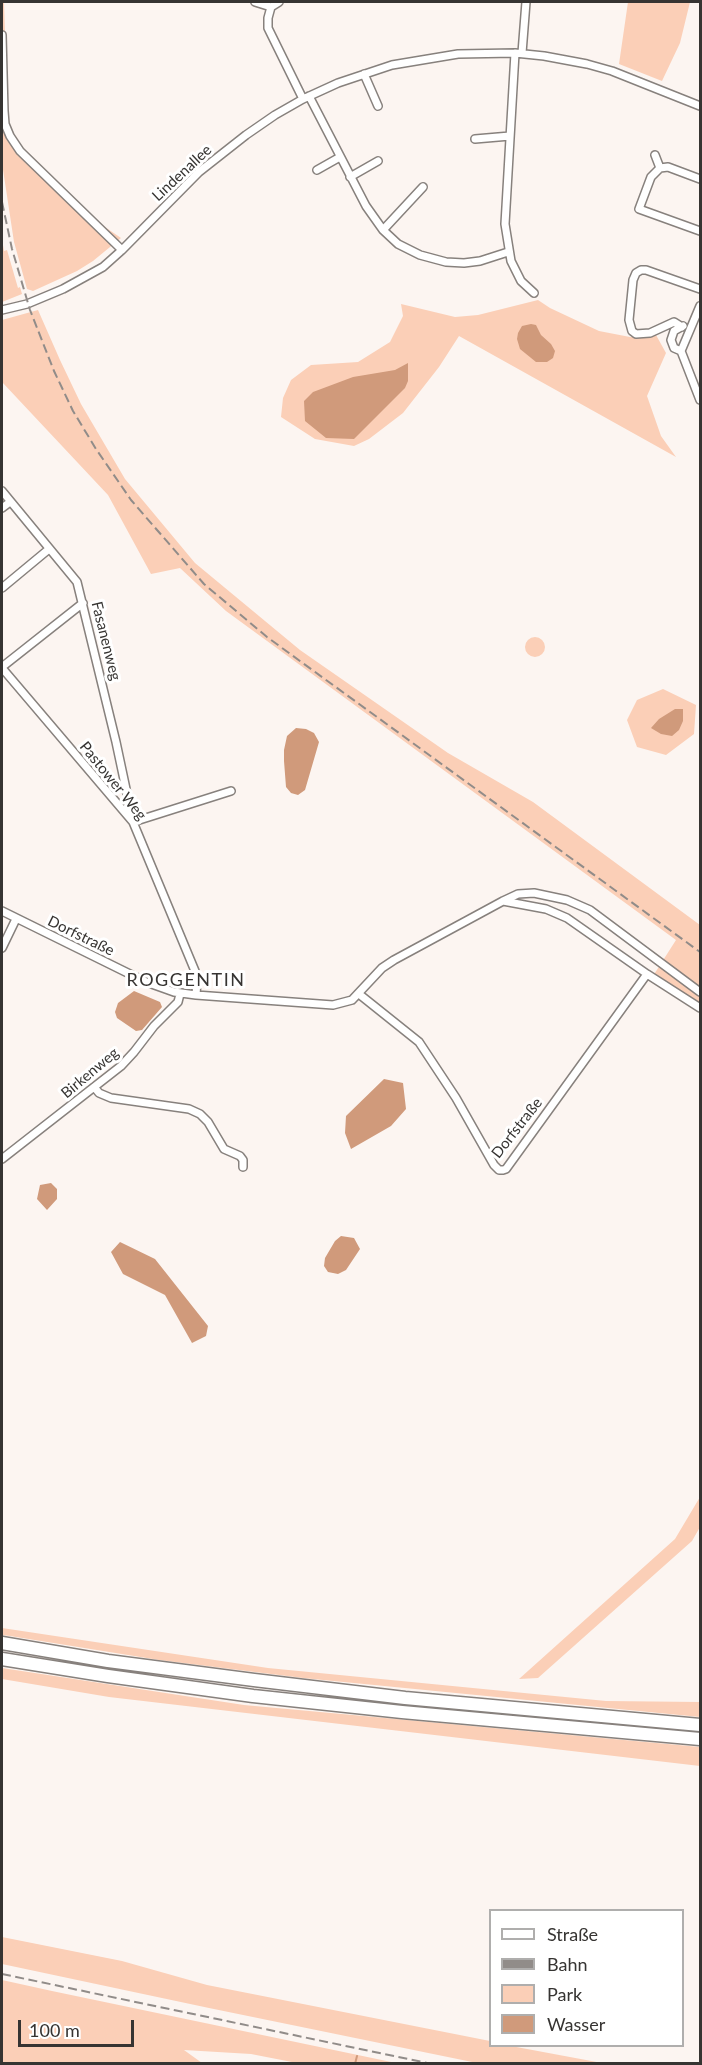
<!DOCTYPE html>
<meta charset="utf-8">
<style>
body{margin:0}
#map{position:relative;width:702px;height:2065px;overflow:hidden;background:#fcf5f1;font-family:Lato,sans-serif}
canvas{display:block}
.frame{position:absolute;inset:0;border:3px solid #363432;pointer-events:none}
.legend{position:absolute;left:489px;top:1909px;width:195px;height:138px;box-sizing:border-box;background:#fff;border:2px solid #afaead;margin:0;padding:8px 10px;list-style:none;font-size:18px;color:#363432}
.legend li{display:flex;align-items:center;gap:12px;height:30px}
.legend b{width:30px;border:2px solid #afaead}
.scale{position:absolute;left:18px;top:2020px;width:116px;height:27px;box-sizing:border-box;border:3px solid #363432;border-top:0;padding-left:8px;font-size:18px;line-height:21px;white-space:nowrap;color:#363432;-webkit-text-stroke:4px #fff;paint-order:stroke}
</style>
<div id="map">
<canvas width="702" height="2065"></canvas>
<div class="frame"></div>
<ul class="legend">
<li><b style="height:8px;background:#fff"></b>Straße</li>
<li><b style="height:8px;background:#918c89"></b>Bahn</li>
<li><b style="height:16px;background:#fbcfb7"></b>Park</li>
<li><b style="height:16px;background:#d09a7b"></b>Wasser</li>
</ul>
<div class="scale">100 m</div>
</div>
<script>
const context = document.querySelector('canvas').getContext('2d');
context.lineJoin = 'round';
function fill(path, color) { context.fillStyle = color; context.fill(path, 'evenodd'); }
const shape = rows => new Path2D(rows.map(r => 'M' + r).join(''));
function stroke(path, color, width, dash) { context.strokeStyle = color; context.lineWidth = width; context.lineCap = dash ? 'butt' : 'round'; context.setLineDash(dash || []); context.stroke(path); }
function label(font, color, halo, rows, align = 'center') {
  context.font = font + ' Lato,sans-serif'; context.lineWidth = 6; context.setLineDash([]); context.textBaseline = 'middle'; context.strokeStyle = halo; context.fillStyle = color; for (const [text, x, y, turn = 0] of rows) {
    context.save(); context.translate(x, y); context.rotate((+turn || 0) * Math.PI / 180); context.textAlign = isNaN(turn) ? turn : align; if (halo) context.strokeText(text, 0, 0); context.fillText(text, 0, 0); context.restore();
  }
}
fill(shape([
 [2,2,4,2,8,122,15,138,25,152,68,194,102,225,121,238,93,261,77,271,33,291,27,289,14,242,2,163],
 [628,2,690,2,680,43,662,81,619,64],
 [2,239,4,251,7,250,18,288,20,287,22,294,2,302],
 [538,300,550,308,599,331,630,337,656,335,666,353,647,396,661,436,676,457,459,336,439,367,403,413,369,439,354,446,315,439,281,417,283,398,291,380,311,365,358,362,390,342,403,316,401,304,455,317,478,315],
 [38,310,60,360,81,404,125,479,195,563,300,650,448,753,533,802,700,925,700,1006,653,976,676,940,226,611,180,568,151,574,108,495,2,382,2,320],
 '525 647a10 10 0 1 1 20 0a10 10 0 1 1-20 0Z',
 [663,689,696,705,694,734,666,755,637,747,627,720,637,700],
 [700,1497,700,1527,692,1541,538,1678,519,1679,675,1539],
 [2,1628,268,1668,606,1701,700,1702,700,1717,303,1678,159,1660,10,1636,2,1635],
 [2,1668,244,1705,700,1747,700,1766,109,1697,2,1679],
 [2,1937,122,1961,207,1985,490,2041,490,2046,511,2046,602,2063,477,2063,209,2008,2,1964],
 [2,1980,52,1991,396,2063,297,2063,251,2054,184,2050,202,2063,2,2063]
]), '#fbcfb7');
fill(shape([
 [531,324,536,325,541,335,551,344,555,351,553,358,547,362,536,362,520,349,517,339,518,333,522,326],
 [408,363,408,381,405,388,354,439,326,438,305,421,304,401,313,392,353,377,395,370],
 [675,709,683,709,683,721,679,730,672,736,661,734,651,728,659,719],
 [296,728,306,729,314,733,319,742,305,790,298,795,291,793,286,787,284,761,284,750,287,736],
 [134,991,160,1002,162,1007,142,1030,136,1031,117,1018,115,1012,118,1003],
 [384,1079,403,1083,406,1109,391,1126,351,1149,345,1133,346,1116],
 [51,1183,57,1189,57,1199,47,1210,37,1199,40,1185],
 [341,1236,354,1238,360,1249,346,1270,338,1274,328,1272,324,1266,325,1258,335,1241],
 [120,1242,155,1259,208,1326,206,1336,192,1343,165,1295,123,1274,111,1252]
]), '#d09a7b');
stroke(shape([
 [355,2064,357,2056]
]), '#d09a7b', 2);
const minor = shape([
 [255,2,271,7],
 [279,2,271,7,268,18,268,28,303,99],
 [2,35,4,111,5,124,10,136,20,151,122,250],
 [515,53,505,224,511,261,521,281,534,293],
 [522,53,526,2],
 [364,74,378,106],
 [309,96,366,206,383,230,398,244,420,255,446,262,464,263,480,261,508,252],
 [475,139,510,136],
 [655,155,660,168],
 [317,170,340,157],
 [350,177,378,161],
 [700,179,668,167,660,168,651,177,639,209,700,231],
 [383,230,423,187],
 [700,306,681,351,700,400],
 [2,310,27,304,63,289,103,267,122,250,199,172,246,135,275,115,303,99,338,83,392,65,458,54,515,53,544,56,587,64,612,71,700,106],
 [682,327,674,322,650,333,636,334,632,331,629,320,633,280,636,273,641,270,646,270,700,289],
 [681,351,674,348,671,340,674,331,683,326],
 [2,491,77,582,116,742,133,822,231,791],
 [2,508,10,502],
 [2,588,49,549],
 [2,667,83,603],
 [2,668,133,822,195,971,197,980,196,995],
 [503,901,546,909,567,918,647,974,700,1008],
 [2,911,146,982,174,992,196,995,333,1005,352,1000,382,968,394,960,503,901,518,894,534,893,567,900,590,910,700,992],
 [2,948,16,919],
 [359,994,419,1042,456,1098,494,1165,499,1170,503,1170,506,1169,647,974],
 [95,1088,99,1093,111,1098,189,1109,200,1114,208,1122,224,1149,240,1156,243,1160,243,1167],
 [2,1159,121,1066,134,1052,154,1026,178,1002,180,994]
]);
const motorway = shape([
 [2,1643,108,1661,254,1680,405,1698,700,1725],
 [2,1659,108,1676,253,1696,402,1712,700,1739]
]);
stroke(minor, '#87817d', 10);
stroke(motorway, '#87817d', 15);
stroke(minor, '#fff', 7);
stroke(motorway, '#fff', 12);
stroke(shape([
 [2,202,12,249,30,310,54,371,73,411,96,449,131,500,204,584,267,637,700,952],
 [2,1974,432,2064]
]), '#918c89', 2, [9, 4.5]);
label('15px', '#363432', '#fff', [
 ["Lindenallee",182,173,-43],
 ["Fasanenweg",106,641,76],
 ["Pastower Weg",113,781,51],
 ["Dorfstraße",81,936,26],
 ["Birkenweg",90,1073,-40],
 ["Dorfstraße",517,1128,-52]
]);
context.letterSpacing = '1.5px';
label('18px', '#363432', '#fff', [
 ["ROGGENTIN",186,980]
]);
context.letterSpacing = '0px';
</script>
